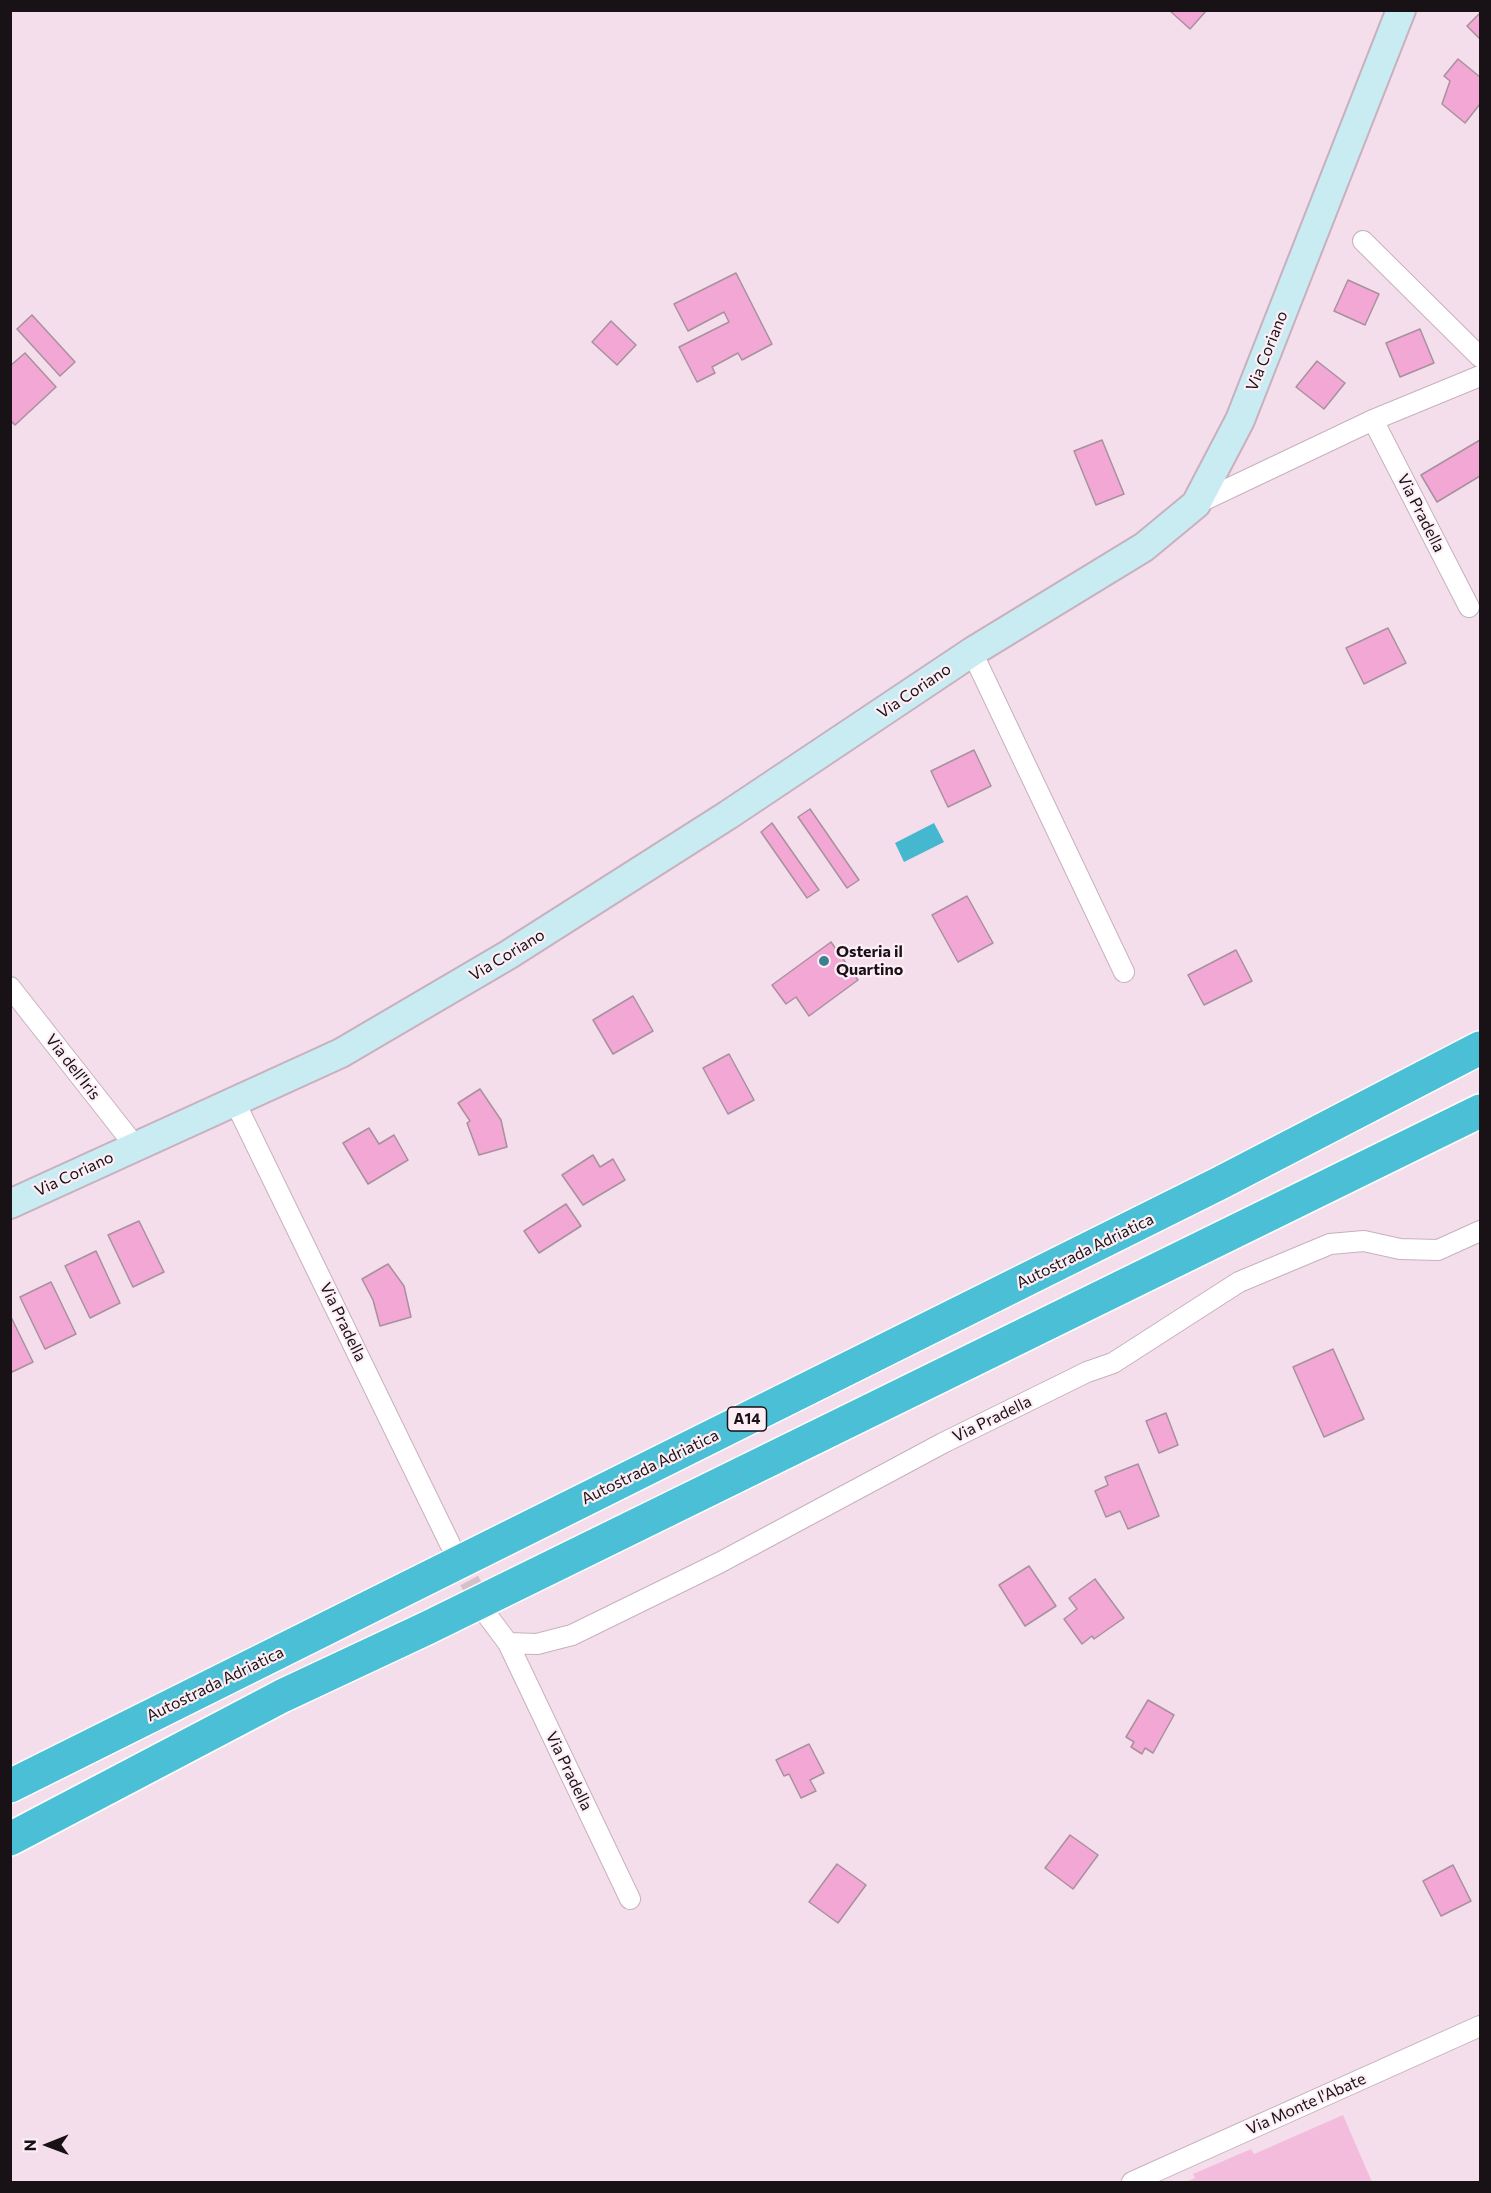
<!DOCTYPE html>
<style>
body{margin:0}
#map{position:relative;width:1491px;height:2193px;overflow:hidden;background:#f5deeb;font-family:Commissioner,sans-serif}
canvas{display:block}
.frame{position:absolute;inset:0;border:12px solid #181115;pointer-events:none}
.north{position:absolute;left:18px;top:2115px;width:60px;height:60px;-webkit-text-stroke:4px #fdeef6;paint-order:stroke;rotate:269deg;font-size:16px;font-weight:700;line-height:24px;text-align:center;color:#181115}
.north::after{content:'';display:block;margin:auto;width:21px;height:27px;background:#181115;clip-path:polygon(50% 0,100% 100%,50% 72%,0 100%)}
</style>
<div id="map">
<canvas width="1491" height="2193"></canvas>
<div class="frame"></div>
<div class="north">N</div>
</div>
<script>
const context = document.querySelector('canvas').getContext('2d');
context.lineJoin = 'round';
function fill(path, color) { context.fillStyle = color; context.fill(path, 'evenodd'); }
const shape = rows => new Path2D(rows.map(r => 'M' + r).join(''));
function stroke(path, color, width, dash) { context.strokeStyle = color; context.lineWidth = width; context.lineCap = dash ? 'butt' : 'round'; context.setLineDash(dash || []); context.stroke(path); }
function label(font, color, halo, rows, align = 'center') {
  context.font = font + ' Commissioner,sans-serif'; context.lineWidth = 4.5; context.setLineDash([]); context.textBaseline = 'middle'; context.strokeStyle = halo; context.fillStyle = color; for (const [text, x, y, turn = 0] of rows) {
    context.save(); context.translate(x, y); context.rotate((+turn || 0) * Math.PI / 180); context.textAlign = isNaN(turn) ? turn : align; if (halo) context.strokeText(text, 0, 0); context.fillText(text, 0, 0); context.restore();
  }
}
fill(shape([
 [1343,2115,1372,2182,1186,2182,1195,2178,1193,2174,1251,2149,1254,2154]
]), '#f4bcdc');
fill(shape([
 [934,823,944,842,904,862,895,843]
]), '#45b8cf');
const building = shape([
 [1169,10,1207,10,1190,29,1169,10],
 [1480,13,1480,39,1467,26,1480,13],
 [1458,59,1480,77,1480,104,1465,123,1442,104,1450,81,1444,76,1458,59],
 [736,273,772,344,742,360,738,353,712,367,715,373,697,382,679,347,729,322,724,312,688,331,674,304,736,273],
 [1348,280,1379,294,1365,325,1334,311,1348,280],
 [32,315,75,362,60,376,17,329,32,315],
 [611,321,636,345,617,365,592,342,611,321],
 [1420,329,1434,363,1400,377,1386,343,1420,329],
 [25,353,56,387,15,425,10,420,10,366,25,353],
 [1317,361,1345,383,1324,409,1296,387,1317,361],
 [1102,440,1124,494,1096,505,1074,451,1102,440],
 [1480,440,1480,476,1437,502,1421,475,1480,440],
 [1388,628,1406,663,1364,684,1346,648,1388,628],
 [974,750,991,786,948,807,931,771,974,750],
 [810,809,859,880,847,888,798,817,810,809],
 [772,823,819,890,807,898,761,832,772,823],
 [967,896,993,943,958,962,932,915,967,896],
 [831,942,858,980,809,1016,796,997,786,1004,772,985,831,942],
 [1236,950,1252,981,1204,1005,1188,975,1236,950],
 [633,996,653,1031,613,1054,593,1020,633,996],
 [729,1054,754,1100,728,1114,703,1068,729,1054],
 [480,1089,501,1120,507,1147,479,1155,467,1123,470,1121,458,1103,480,1089],
 [369,1128,379,1144,394,1135,408,1160,368,1184,343,1143,369,1128],
 [593,1155,600,1167,613,1159,625,1180,583,1205,562,1175,593,1155],
 [566,1204,581,1226,539,1253,524,1231,566,1204],
 [139,1221,164,1272,133,1287,108,1235,139,1221],
 [96,1251,120,1303,90,1318,65,1266,96,1251],
 [388,1264,404,1286,411,1317,380,1326,373,1300,362,1279,388,1264],
 [51,1282,76,1334,45,1349,20,1297,51,1282],
 [10,1315,33,1362,10,1373,10,1315],
 [1333,1349,1364,1419,1324,1437,1293,1367,1333,1349],
 [1166,1413,1178,1445,1159,1453,1146,1421,1166,1413],
 [1138,1464,1159,1516,1128,1529,1120,1511,1106,1517,1095,1491,1108,1485,1105,1477,1138,1464],
 [1029,1566,1056,1606,1025,1626,999,1585,1029,1566],
 [1095,1579,1124,1618,1094,1639,1092,1636,1082,1644,1064,1619,1077,1609,1069,1598,1095,1579],
 [1148,1700,1174,1715,1153,1753,1145,1748,1142,1754,1131,1747,1134,1742,1126,1737,1148,1700],
 [809,1744,824,1773,810,1780,816,1791,801,1798,789,1774,784,1776,776,1760,809,1744],
 [1070,1835,1098,1855,1073,1889,1045,1868,1070,1835],
 [837,1864,866,1885,838,1923,809,1902,837,1864],
 [1453,1865,1471,1901,1441,1916,1423,1881,1453,1865]
]);
fill(building, '#f3a7d4');
stroke(building, '#a7919d', 1.5);
stroke(shape([
 [455,1554,485,1610]
]), '#d4bfcb', 20, [20, 10]);
const minor = shape([
 [1363,241,1480,357],
 [1373,420,1469,607],
 [1196,504,1373,420,1480,376],
 [972,652,1124,972],
 [10,987,135,1146],
 [234,1100,450,1544],
 [487,1615,508,1643,537,1644,572,1635,719,1563,943,1443,1087,1372,1113,1363,1239,1282,1330,1244,1364,1241,1400,1249,1438,1250,1480,1231],
 [508,1643,630,1899],
 [1132,2182,1480,2026]
]);
const secondary = shape([
 [10,1204,341,1053,508,955,728,815,972,652,1144,547,1196,504,1240,420,1401,10]
]);
const motorway = shape([
 [10,1786,1220,1183,1480,1048],
 [10,1839,282,1696,427,1628,1480,1111]
]);
stroke(minor, '#c7b1be', 22);
stroke(secondary, '#c7b1be', 32);
stroke(motorway, '#fff', 36);
stroke(minor, '#fff', 20);
stroke(secondary, '#c9ecf3', 28);
stroke(motorway, '#4bbfd6', 33);
for (const [x, y, r, color] of [
 [824,961,6,"#3c818f"]
]) { const dot = new Path2D(); dot.arc(x, y, r, 0, 2 * Math.PI); context.fillStyle = color; context.fill(dot); stroke(dot, '#fdeef6', 2); }
for (const [x, y, w] of [
 [747,1419,39]
]) { const box = new Path2D(); box.roundRect(x - w / 2, y - 12, w, 24, 4.5); context.fillStyle = '#fdeef6'; context.fill(box); stroke(box, '#181115', 1.5); }
label('bold 15px', '#181115', null, [
 ["A14",747,1419]
]);
label('16px', '#181115', '#fdeef6', [
 ["Via Coriano",1267,351,-68],
 ["Via Pradella",1421,513,63],
 ["Via Coriano",914,691,-34],
 ["Via Coriano",507,955,-31],
 ["Via dell'Iris",73,1067,52],
 ["Via Coriano",74,1174,-25],
 ["Autostrada Adriatica",1085,1251,-26],
 ["Via Pradella",343,1322,64],
 ["Via Pradella",992,1419,-26],
 ["Autostrada Adriatica",650,1467,-26],
 ["Autostrada Adriatica",215,1684,-26],
 ["Via Pradella",569,1771,64],
 ["Via Monte l'Abate",1306,2104,-24]
]);
label('bold 16px', '#181115', '#fdeef6', [
 ["Osteria il",836,952],
 ["Quartino",836,970]
], 'left');
</script>
